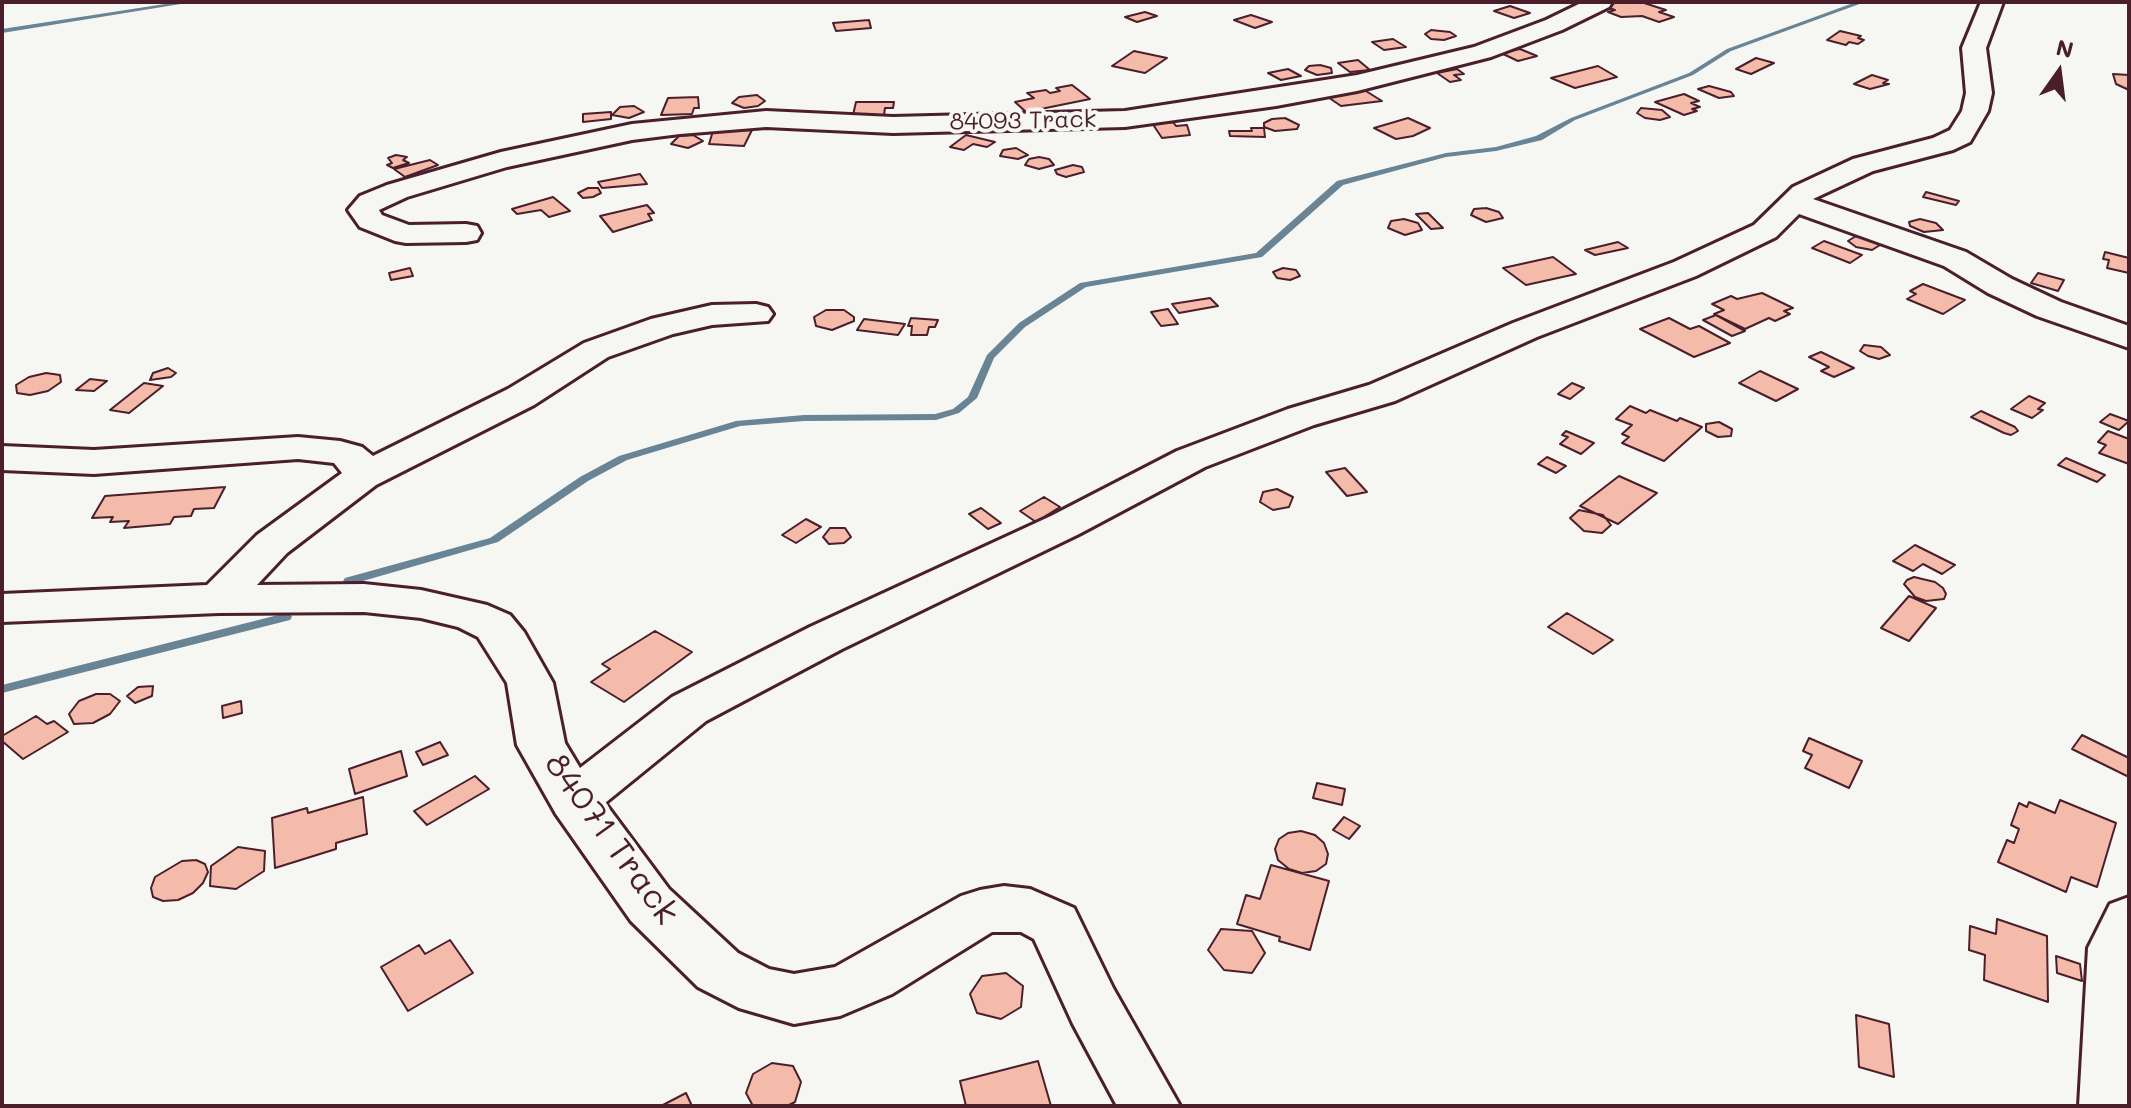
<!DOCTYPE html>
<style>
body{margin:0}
#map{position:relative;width:2131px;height:1108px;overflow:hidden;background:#f6f6f2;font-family:Mali,sans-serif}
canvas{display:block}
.frame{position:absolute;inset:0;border:4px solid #4a1f2b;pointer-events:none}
.north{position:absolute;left:2019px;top:32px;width:80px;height:80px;-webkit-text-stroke:6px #f6f6f2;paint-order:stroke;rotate:14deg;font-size:22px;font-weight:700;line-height:32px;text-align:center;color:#4a1f2b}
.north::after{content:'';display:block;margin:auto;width:28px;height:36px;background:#4a1f2b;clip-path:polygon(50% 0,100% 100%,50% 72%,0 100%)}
</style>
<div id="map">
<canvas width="2131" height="1108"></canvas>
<div class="frame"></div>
<div class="north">N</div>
</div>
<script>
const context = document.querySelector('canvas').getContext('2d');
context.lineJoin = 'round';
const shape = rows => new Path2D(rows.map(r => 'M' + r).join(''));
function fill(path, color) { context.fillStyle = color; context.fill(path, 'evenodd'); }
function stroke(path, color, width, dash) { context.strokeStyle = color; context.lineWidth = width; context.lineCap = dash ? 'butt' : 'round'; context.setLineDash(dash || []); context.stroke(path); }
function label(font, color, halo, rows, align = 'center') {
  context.font = font + ' Mali,sans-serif'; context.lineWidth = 8; context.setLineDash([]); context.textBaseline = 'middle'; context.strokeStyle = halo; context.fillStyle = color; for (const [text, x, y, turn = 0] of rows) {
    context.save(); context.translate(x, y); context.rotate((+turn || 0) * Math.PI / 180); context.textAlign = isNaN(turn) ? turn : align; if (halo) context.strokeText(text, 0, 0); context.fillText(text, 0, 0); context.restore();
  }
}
fill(shape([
 [178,2,193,2,2,33,2,29,178,2],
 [1856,2,1865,2,1731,51,1693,75,1575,120,1542,140,1496,151,1446,157,1343,185,1262,257,1086,287,1025,327,994,358,977,398,959,413,936,420,804,421,740,426,627,460,588,481,498,542,349,585,343,581,345,578,490,538,580,477,619,456,736,421,804,415,935,414,953,409,968,397,987,355,1019,323,1080,283,1256,253,1337,181,1446,153,1496,147,1536,136,1571,118,1689,73,1727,49,1856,2],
 [286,613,290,614,292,617,290,620,2,693,2,685,286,613]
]), '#698495');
const building = shape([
 [1641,2,1666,10,1659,12,1674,17,1659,22,1642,16,1621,17,1608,12,1615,10,1606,7,1617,2,1641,2],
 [1510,6,1530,13,1514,18,1494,11,1510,6],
 [1145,12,1157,16,1137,22,1125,17,1145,12],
 [1251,15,1272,22,1255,28,1234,20,1251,15],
 [869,20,871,28,836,31,833,23,869,20],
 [1431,30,1450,32,1456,36,1444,40,1431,39,1425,34,1431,30],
 [1840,31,1861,36,1858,38,1864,40,1858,44,1849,42,1846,45,1827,40,1840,31],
 [1393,39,1406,47,1384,50,1372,42,1393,39],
 [1520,49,1537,56,1518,61,1501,53,1520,49],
 [1134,51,1167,58,1145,73,1112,66,1134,51],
 [1756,58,1774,63,1751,74,1736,69,1756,58],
 [1358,60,1370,70,1350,72,1338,63,1358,60],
 [1320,65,1331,68,1332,73,1317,75,1305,70,1309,66,1320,65],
 [1598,66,1617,77,1575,88,1551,78,1598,66],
 [1288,69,1301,76,1281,80,1268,73,1288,69],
 [1457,69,1464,74,1454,75,1461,80,1450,82,1437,73,1457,69],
 [2128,71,2129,71,2129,90,2116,84,2113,74,2129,75,2128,71],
 [1872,75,1888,80,1883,83,1889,84,1870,89,1854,84,1872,75],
 [1072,85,1090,99,1026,112,1015,102,1034,98,1027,93,1046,90,1050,93,1060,91,1056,88,1072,85],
 [1709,86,1731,92,1734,96,1719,98,1698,89,1709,86],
 [1361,88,1382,101,1341,106,1325,95,1361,88],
 [1684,94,1699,101,1691,103,1700,107,1692,109,1697,111,1684,115,1655,102,1684,94],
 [757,95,765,101,758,106,744,108,732,103,739,97,757,95],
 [698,97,699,108,694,108,692,114,661,115,668,98,698,97],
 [856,102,894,102,893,108,885,108,884,115,853,115,856,102],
 [634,106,644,112,629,118,612,115,620,107,634,106],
 [1641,108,1662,110,1670,117,1660,120,1645,118,1637,113,1641,108],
 [611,112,611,119,583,122,583,114,611,112],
 [1285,118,1299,125,1297,129,1275,131,1264,127,1264,123,1272,119,1285,118],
 [1408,118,1430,128,1413,136,1396,139,1374,128,1408,118],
 [1173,122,1176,126,1187,125,1190,135,1162,138,1152,123,1173,122],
 [1251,128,1264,128,1265,137,1230,136,1229,131,1252,131,1251,128],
 [752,130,744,146,709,144,713,131,752,130],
 [693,135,703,141,688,148,671,144,679,136,693,135],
 [966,135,995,142,987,147,973,144,964,150,950,147,966,135],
 [1016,148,1028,155,1018,159,1000,156,1003,150,1016,148],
 [396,155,407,157,403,160,409,163,393,168,387,165,392,163,388,158,396,155],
 [1039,157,1049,159,1054,165,1039,169,1025,165,1029,159,1039,157],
 [430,160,438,165,405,177,394,169,430,160],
 [1073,165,1082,167,1084,172,1066,177,1057,174,1055,170,1073,165],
 [640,174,647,184,602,188,598,182,640,174],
 [598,188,601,193,593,197,583,198,578,193,588,188,598,188],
 [1926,192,1959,201,1956,205,1923,197,1926,192],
 [553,197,570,211,549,217,541,210,517,214,512,209,553,197],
 [647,205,654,213,648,214,652,220,613,232,600,216,647,205],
 [1486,208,1499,212,1503,218,1486,222,1471,215,1474,209,1486,208],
 [1428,213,1443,228,1431,229,1416,214,1428,213],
 [1404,219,1418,223,1422,230,1405,235,1388,228,1391,221,1404,219],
 [1920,219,1936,223,1943,230,1924,232,1910,226,1909,222,1920,219],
 [1856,236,1872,239,1880,245,1872,250,1856,247,1848,241,1856,236],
 [1824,241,1862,255,1850,263,1812,248,1824,241],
 [1618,242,1628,248,1595,255,1585,250,1618,242],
 [2105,252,2129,258,2129,273,2107,268,2109,260,2103,259,2105,252],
 [1553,257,1576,274,1526,285,1503,268,1553,257],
 [410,268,413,276,391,280,389,273,410,268],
 [1283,268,1296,270,1300,276,1290,280,1277,278,1273,272,1283,268],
 [2038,273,2064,280,2058,291,2031,283,2038,273],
 [1923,284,1965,300,1943,314,1907,299,1916,294,1910,291,1923,284],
 [1762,293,1793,308,1784,311,1790,314,1775,321,1769,318,1745,329,1714,314,1724,310,1712,304,1731,296,1737,299,1762,293],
 [1210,298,1218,306,1179,313,1172,304,1210,298],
 [1168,309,1178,324,1161,326,1151,312,1168,309],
 [826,310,844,310,854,317,854,321,832,330,816,326,814,317,826,310],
 [1716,315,1745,331,1732,336,1703,320,1716,315],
 [911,318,938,320,935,327,929,327,927,335,911,335,912,326,908,326,911,318],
 [1669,318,1690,329,1699,326,1730,343,1694,357,1640,329,1669,318],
 [864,319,905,324,898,335,857,330,864,319],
 [1864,345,1881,347,1890,355,1879,359,1868,356,1860,351,1864,345],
 [1821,352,1854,368,1834,377,1821,371,1829,367,1809,357,1821,352],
 [168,368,176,373,171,377,150,380,153,373,168,368],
 [1760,371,1798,389,1776,401,1739,383,1760,371],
 [46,373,60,375,61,382,48,391,30,395,17,393,16,385,29,377,46,373],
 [90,379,107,381,94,391,76,390,90,379],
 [144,383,163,386,129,413,110,410,144,383],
 [1572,383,1584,388,1570,399,1558,394,1572,383],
 [2029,396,2045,403,2038,409,2043,410,2032,418,2011,409,2029,396],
 [1630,406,1646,413,1650,410,1677,421,1680,418,1702,427,1664,461,1622,443,1629,437,1622,434,1632,425,1616,419,1630,406],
 [1981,411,2015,427,2018,431,2011,435,2004,433,1971,417,1981,411],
 [2110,414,2129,421,2119,430,2100,422,2110,414],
 [1719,422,1732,429,1731,436,1718,437,1706,431,1706,424,1719,422],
 [1566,431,1594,443,1581,454,1560,444,1568,437,1562,435,1566,431],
 [2108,431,2129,439,2129,464,2099,453,2106,445,2098,442,2108,431],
 [1547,457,1566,466,1556,473,1538,464,1547,457],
 [2066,458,2105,475,2097,482,2058,465,2066,458],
 [1345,468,1367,492,1347,496,1326,472,1345,468],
 [1619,476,1657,493,1618,524,1580,506,1619,476],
 [225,487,214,508,194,509,191,516,174,517,170,524,124,528,129,521,110,522,113,517,92,518,105,496,225,487],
 [1277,489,1293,497,1289,507,1273,510,1260,502,1263,492,1277,489],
 [1044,497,1060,507,1036,522,1020,511,1044,497],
 [981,508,1001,523,988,529,969,514,981,508],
 [1579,510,1603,515,1611,525,1602,533,1584,531,1570,518,1579,510],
 [806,519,821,527,796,543,782,535,806,519],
 [830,528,845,528,851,537,844,543,829,544,823,537,830,528],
 [1915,545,1955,565,1942,574,1923,564,1913,571,1893,561,1915,545],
 [1914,577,1935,582,1943,588,1946,594,1944,599,1926,601,1915,597,1904,584,1907,580,1914,577],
 [1909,596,1936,608,1909,641,1881,628,1909,596],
 [1567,613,1613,640,1593,654,1548,627,1567,613],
 [655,631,692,652,624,702,591,682,610,669,602,664,655,631],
 [153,686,152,696,135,703,127,696,138,687,153,686],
 [96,694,110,694,120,701,110,714,93,723,74,724,69,714,79,701,96,694],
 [241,701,242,713,223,718,222,706,241,701],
 [36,716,47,724,54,721,68,732,23,759,2,741,2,736,36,716],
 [2082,735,2129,758,2129,777,2072,749,2082,735],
 [1809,738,1862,761,1849,788,1805,768,1812,755,1803,751,1809,738],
 [440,742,448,755,423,765,416,752,440,742],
 [401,751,407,776,355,794,349,769,401,751],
 [475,776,489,789,427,825,414,811,475,776],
 [1317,783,1345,789,1342,805,1313,798,1317,783],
 [363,797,367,834,336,843,336,849,275,868,272,818,307,808,308,813,363,797],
 [2060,800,2116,823,2097,887,2071,877,2066,892,1998,862,2007,840,2014,843,2019,829,2011,825,2019,803,2027,807,2029,802,2055,813,2060,800],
 [1344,817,1360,826,1349,839,1333,830,1344,817],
 [1301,831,1315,835,1324,843,1328,854,1326,864,1316,871,1302,873,1289,869,1278,860,1275,849,1279,839,1288,833,1301,831],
 [238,847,265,851,264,871,236,889,210,886,211,866,238,847],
 [196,860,205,864,208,872,203,883,193,893,178,900,163,901,153,897,151,888,155,877,182,861,196,860],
 [1271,865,1329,881,1310,950,1279,941,1280,937,1237,924,1246,895,1260,899,1271,865],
 [1997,919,2047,936,2048,1002,1984,980,1985,955,1969,950,1970,926,1996,934,1997,919],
 [1221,929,1252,931,1265,953,1252,973,1224,970,1208,950,1221,929],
 [450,940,473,973,408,1011,381,967,419,945,425,954,450,940],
 [2056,956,2080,964,2082,981,2057,973,2056,956],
 [1006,973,1023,986,1021,1007,1001,1019,977,1013,970,994,982,976,1006,973],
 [1856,1015,1889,1024,1894,1077,1859,1067,1856,1015],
 [1038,1061,1051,1106,966,1106,960,1081,1038,1061],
 [772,1063,793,1066,801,1082,795,1102,787,1106,753,1106,746,1093,753,1074,772,1063],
 [686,1093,692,1106,661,1106,686,1093]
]);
fill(building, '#f4bbab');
stroke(building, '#4a1f2b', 2);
const street = shape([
 [1583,2,1612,2,1609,7,1562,30,1491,57,1357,91,1276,106,1125,127,893,133,766,127,680,134,632,140,507,167,407,197,379,210,382,215,409,225,466,224,477,226,481,233,477,240,466,242,406,243,395,241,360,227,348,210,360,196,387,185,501,152,632,124,766,111,893,117,1125,111,1357,75,1474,47,1546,20,1583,2],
 [1981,2,2003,2,1986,48,1992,93,1988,111,1970,142,1953,150,1873,171,1813,199,1966,252,2012,279,2061,302,2129,326,2129,348,2037,316,1988,293,1944,266,1799,214,1776,237,1696,276,1537,337,1395,401,1314,425,1205,467,1079,534,842,649,706,721,605,803,669,889,738,953,769,969,794,974,835,967,961,896,980,890,1004,886,1030,889,1074,908,1113,988,1180,1106,1117,1106,1073,1024,1034,939,1021,932,992,932,892,994,840,1016,794,1024,739,1008,698,987,631,921,556,814,517,745,507,683,478,637,458,627,421,618,364,612,219,613,2,622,2,594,207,585,257,535,342,473,334,463,298,459,94,474,2,470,2,446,94,450,298,437,340,441,362,447,373,456,508,389,584,343,651,319,712,305,756,304,768,307,773,314,768,321,712,325,673,334,608,357,534,405,376,485,287,553,257,585,364,584,421,590,487,605,510,615,524,632,553,683,565,743,580,768,672,697,810,627,1051,516,1177,451,1288,409,1369,385,1513,323,1674,262,1754,225,1793,187,1853,159,1933,138,1950,130,1962,111,1966,93,1962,48,1981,2],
 [2129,897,2129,1106,2079,1106,2088,948,2110,904,2129,897]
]);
stroke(street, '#4a1f2b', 6);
fill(street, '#f6f6f2');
label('24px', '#4a1f2b', '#f6f6f2', [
 ["84093 Track",1023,121,-1]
]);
label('34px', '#4a1f2b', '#f6f6f2', [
 ["84071 Track",611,839,54]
]);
</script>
